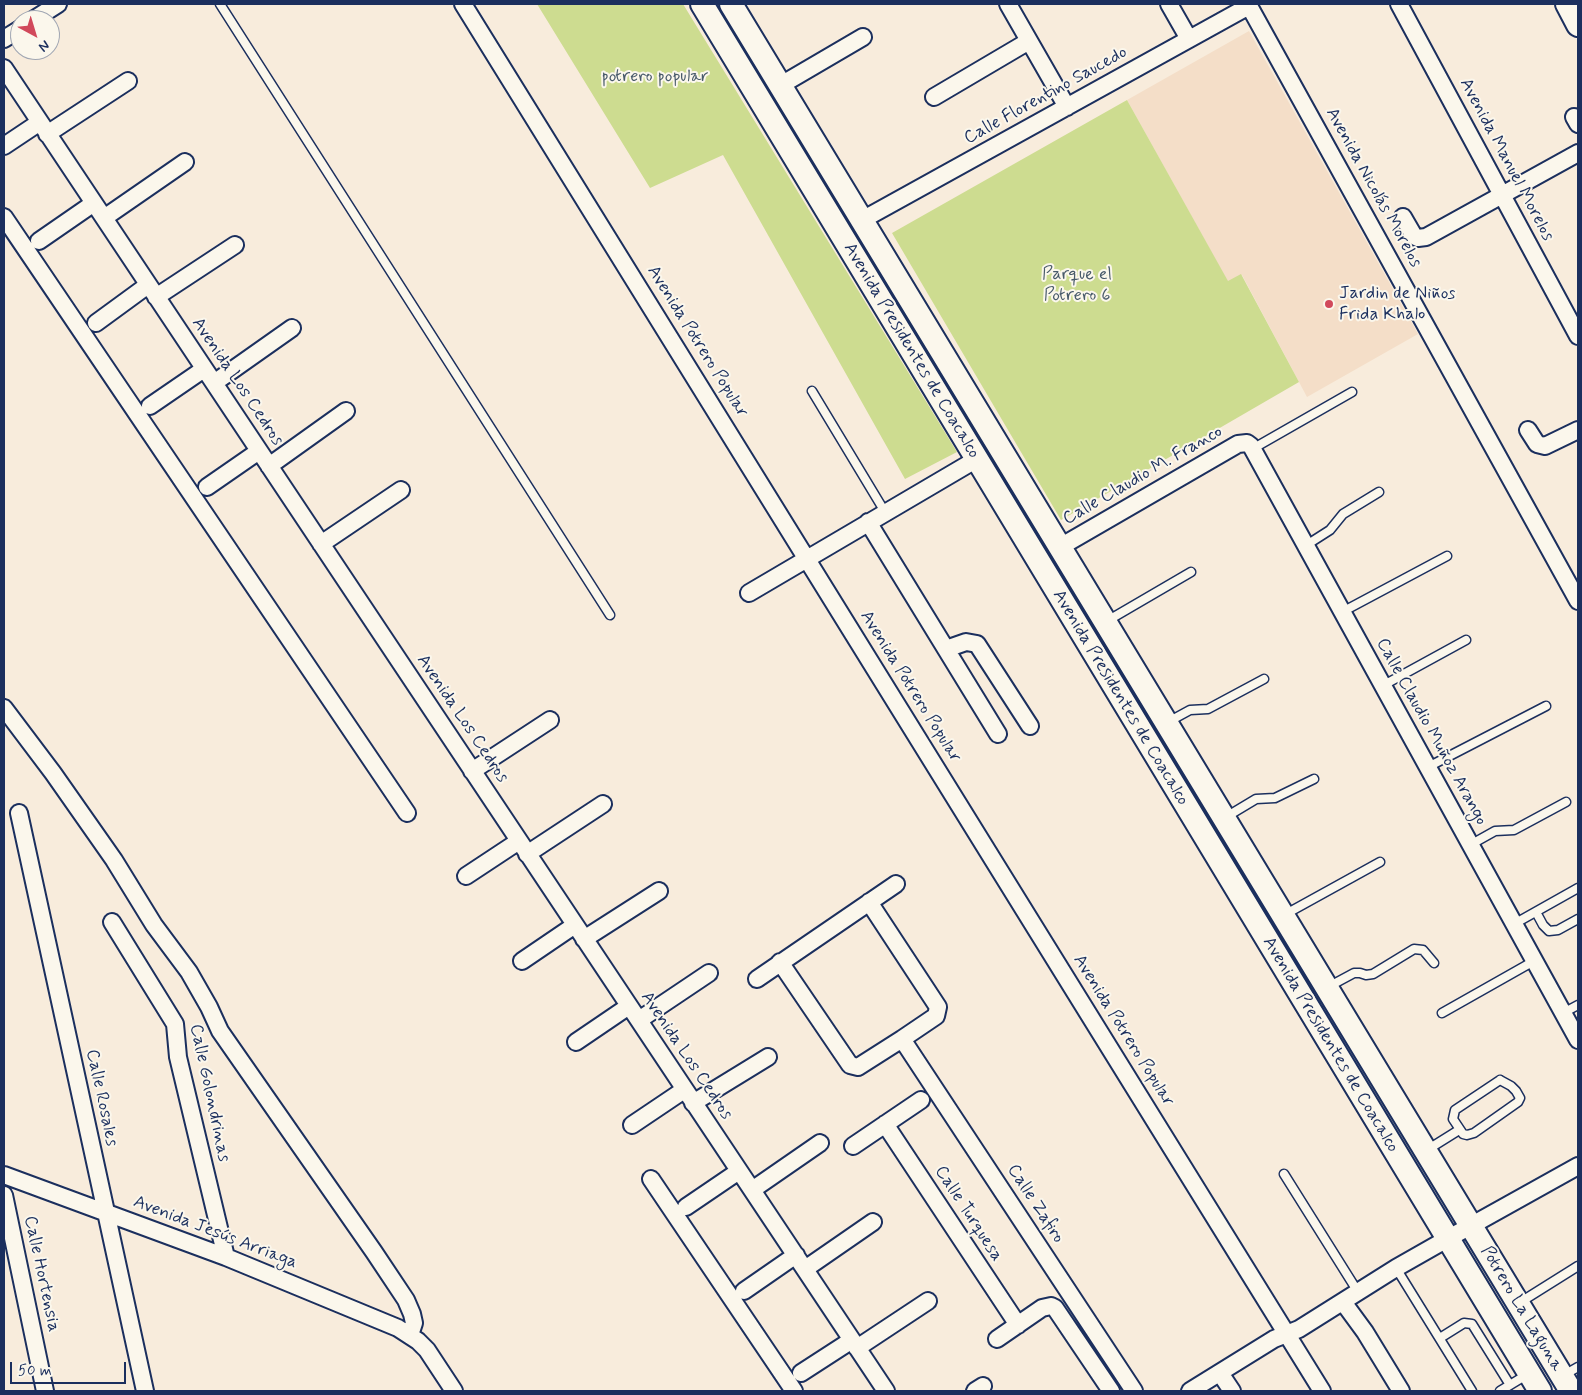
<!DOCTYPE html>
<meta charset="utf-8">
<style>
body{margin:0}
#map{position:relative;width:1582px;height:1395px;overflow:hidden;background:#f8ecdc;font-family:Mynerve,sans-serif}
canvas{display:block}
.frame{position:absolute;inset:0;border:5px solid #1b2f5e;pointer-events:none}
.north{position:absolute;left:10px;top:10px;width:50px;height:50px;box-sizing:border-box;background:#fbf7ec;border:1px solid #a1a7b3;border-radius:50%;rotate:141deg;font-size:14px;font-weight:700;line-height:20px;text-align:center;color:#1b2f5e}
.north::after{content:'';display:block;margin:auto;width:18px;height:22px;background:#d1495b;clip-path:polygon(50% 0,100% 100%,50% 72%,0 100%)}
.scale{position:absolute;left:10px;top:1362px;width:116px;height:22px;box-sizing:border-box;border:2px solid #1b2f5e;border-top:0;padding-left:6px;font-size:15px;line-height:18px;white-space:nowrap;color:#1b2f5e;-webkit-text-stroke:4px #fbf7ec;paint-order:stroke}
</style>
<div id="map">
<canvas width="1582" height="1395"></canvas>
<div class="frame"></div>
<div class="north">N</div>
<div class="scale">50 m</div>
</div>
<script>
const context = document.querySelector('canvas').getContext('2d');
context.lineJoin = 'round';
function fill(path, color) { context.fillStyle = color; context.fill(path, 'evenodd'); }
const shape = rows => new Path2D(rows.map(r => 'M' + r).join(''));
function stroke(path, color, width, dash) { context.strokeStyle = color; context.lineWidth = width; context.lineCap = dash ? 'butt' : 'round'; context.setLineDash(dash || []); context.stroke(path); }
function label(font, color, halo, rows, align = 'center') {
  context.font = font + ' Mynerve,sans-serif'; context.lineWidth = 4; context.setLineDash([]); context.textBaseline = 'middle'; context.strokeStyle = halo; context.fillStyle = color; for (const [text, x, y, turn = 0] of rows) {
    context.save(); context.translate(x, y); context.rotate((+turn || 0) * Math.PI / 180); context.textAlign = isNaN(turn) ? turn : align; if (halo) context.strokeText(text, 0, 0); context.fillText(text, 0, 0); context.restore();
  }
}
fill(shape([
 [1249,31,1418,334,1307,397,1242,275,1228,282,1127,100]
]), '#f4dec8');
fill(shape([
 [537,4,683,4,957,452,905,479,723,155,650,188],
 [1127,100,1228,281,1241,274,1299,382,1061,520,892,233]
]), '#cddc90');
const lane = shape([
 [220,4,610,615],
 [812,391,885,512],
 [1254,448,1352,392],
 [1305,546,1330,530,1343,514,1379,492],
 [1342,612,1447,556],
 [1107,621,1191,572],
 [1382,686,1466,640],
 [1168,722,1190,710,1208,709,1264,679],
 [1428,767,1546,706],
 [1226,817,1256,799,1275,798,1314,779],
 [1470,845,1495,831,1514,830,1566,802],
 [1536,912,1543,925,1549,931,1558,930,1578,919],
 [1284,915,1380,862],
 [1514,924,1578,888],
 [1328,987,1354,973,1360,973,1366,975,1373,974,1414,949,1423,950,1434,963],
 [1442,1013,1534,961],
 [1563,1013,1578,1005],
 [1500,1080,1511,1086,1516,1091,1520,1098,1518,1102,1474,1133,1467,1135,1463,1134,1453,1119,1455,1110,1500,1080],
 [1427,1150,1459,1130],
 [1284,1174,1358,1292],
 [1396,1268,1472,1391],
 [1519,1303,1578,1266],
 [1440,1338,1464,1323,1472,1324,1510,1385],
 [1564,1375,1578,1367],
 [1500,1391,1528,1374]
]);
const street = shape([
 [463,4,1322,1391],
 [1008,4,1067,107],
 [1169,4,1189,39],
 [1248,4,1578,601],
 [1399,4,1578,336],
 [33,20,58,4],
 [4,39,20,29],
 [4,68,886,1391],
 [781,85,863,37],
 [934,97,1029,41],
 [1574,117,1578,124],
 [47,134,128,81],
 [4,146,40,122],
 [4,217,407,813],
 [1403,217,1414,236,1418,238,1426,237,1578,153],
 [104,218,185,162],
 [862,220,1249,6],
 [39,241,94,203],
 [156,297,235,245],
 [96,323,148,285],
 [214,383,292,328],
 [150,406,204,369],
 [1528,430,1537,444,1545,446,1578,430],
 [269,466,346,411],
 [207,487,259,451],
 [868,522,998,734],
 [321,544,401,490],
 [1060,547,1238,444,1247,443,1251,446,1578,1040],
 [749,593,977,459],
 [946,649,966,642,977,644,1030,726],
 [4,708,53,773,114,860,154,925,189,972,209,1007,220,1031,374,1252,406,1300,412,1314,414,1323,410,1335],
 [472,771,550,720],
 [19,813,145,1391],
 [527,854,603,804],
 [466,876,519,841],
 [112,922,175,1024,178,1057,226,1257],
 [584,939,659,891],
 [522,961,575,925],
 [780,962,850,1065,858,1067,902,1039,936,1016,938,1007,869,902],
 [757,979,896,884],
 [639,1020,709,973],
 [902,1039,1134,1391],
 [576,1042,629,1006],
 [693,1103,768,1057],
 [885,1124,1018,1325],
 [632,1125,684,1090],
 [853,1146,921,1100],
 [4,1175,226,1257,398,1328,418,1341,427,1350,454,1391],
 [651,1179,794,1391],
 [752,1190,820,1143],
 [4,1195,45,1391],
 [686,1207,739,1171],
 [805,1269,873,1222],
 [744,1291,796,1255],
 [1343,1302,1365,1332,1401,1391],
 [997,1339,1042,1308,1051,1306,1055,1308,1111,1391],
 [857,1348,928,1301],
 [801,1373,852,1340],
 [1220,1373,1232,1391],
 [975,1391,983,1386],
 [1190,1391,1274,1339,1299,1329,1396,1268,1447,1239,1578,1166]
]);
const secondary = shape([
 [702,4,1540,1391],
 [731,4,1571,1391],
 [1567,4,1578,25]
]);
stroke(lane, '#1b2f5e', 11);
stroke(street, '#1b2f5e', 20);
stroke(secondary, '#1b2f5e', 26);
stroke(lane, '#fbf7ec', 8);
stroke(street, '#fbf7ec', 16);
stroke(secondary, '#fbf7ec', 22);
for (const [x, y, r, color] of [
 [1329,304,5,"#d1495b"]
]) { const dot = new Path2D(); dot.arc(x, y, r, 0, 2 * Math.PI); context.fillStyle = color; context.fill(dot); stroke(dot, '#fbf7ec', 2); }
label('18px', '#485a6a', '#fbf7ec', [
 ["potrero popular",655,77],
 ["Parque el",1077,275],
 ["Potrero 6",1077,296]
]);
label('18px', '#1b2f5e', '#fbf7ec', [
 ["Calle Florentino Saucedo",1046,96,-29],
 ["Avenida Manuel Morelos",1506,160,62],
 ["Avenida Nicolás Morelos",1373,188,61],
 ["Avenida Potrero Popular",697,342,58],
 ["Avenida Presidentes de Coacalco",911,351,59],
 ["Avenida Los Cedros",237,382,56],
 ["Calle Claudio M. Franco",1143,476,-30],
 ["Avenida Potrero Popular",910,687,58],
 ["Avenida Presidentes de Coacalco",1120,698,59],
 ["Avenida Los Cedros",462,719,56],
 ["Calle Claudio Muñoz Arango",1431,732,61],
 ["Avenida Potrero Popular",1123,1031,58],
 ["Avenida Presidentes de Coacalco",1330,1045,59],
 ["Avenida Los Cedros",686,1056,56],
 ["Calle Golondrinas",209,1093,78],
 ["Calle Rosales",101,1098,78],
 ["Calle Zafiro",1035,1204,57],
 ["Calle Turquesa",968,1214,57],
 ["Avenida Jesús Arriaga",215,1233,21],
 ["Calle Hortensia",41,1274,78],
 ["Potrero La Laguna",1521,1309,59]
]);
label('18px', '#1b2f5e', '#fbf7ec', [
 ["Jardin de Niños",1339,294],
 ["Frida Khalo",1339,315]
], 'left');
</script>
